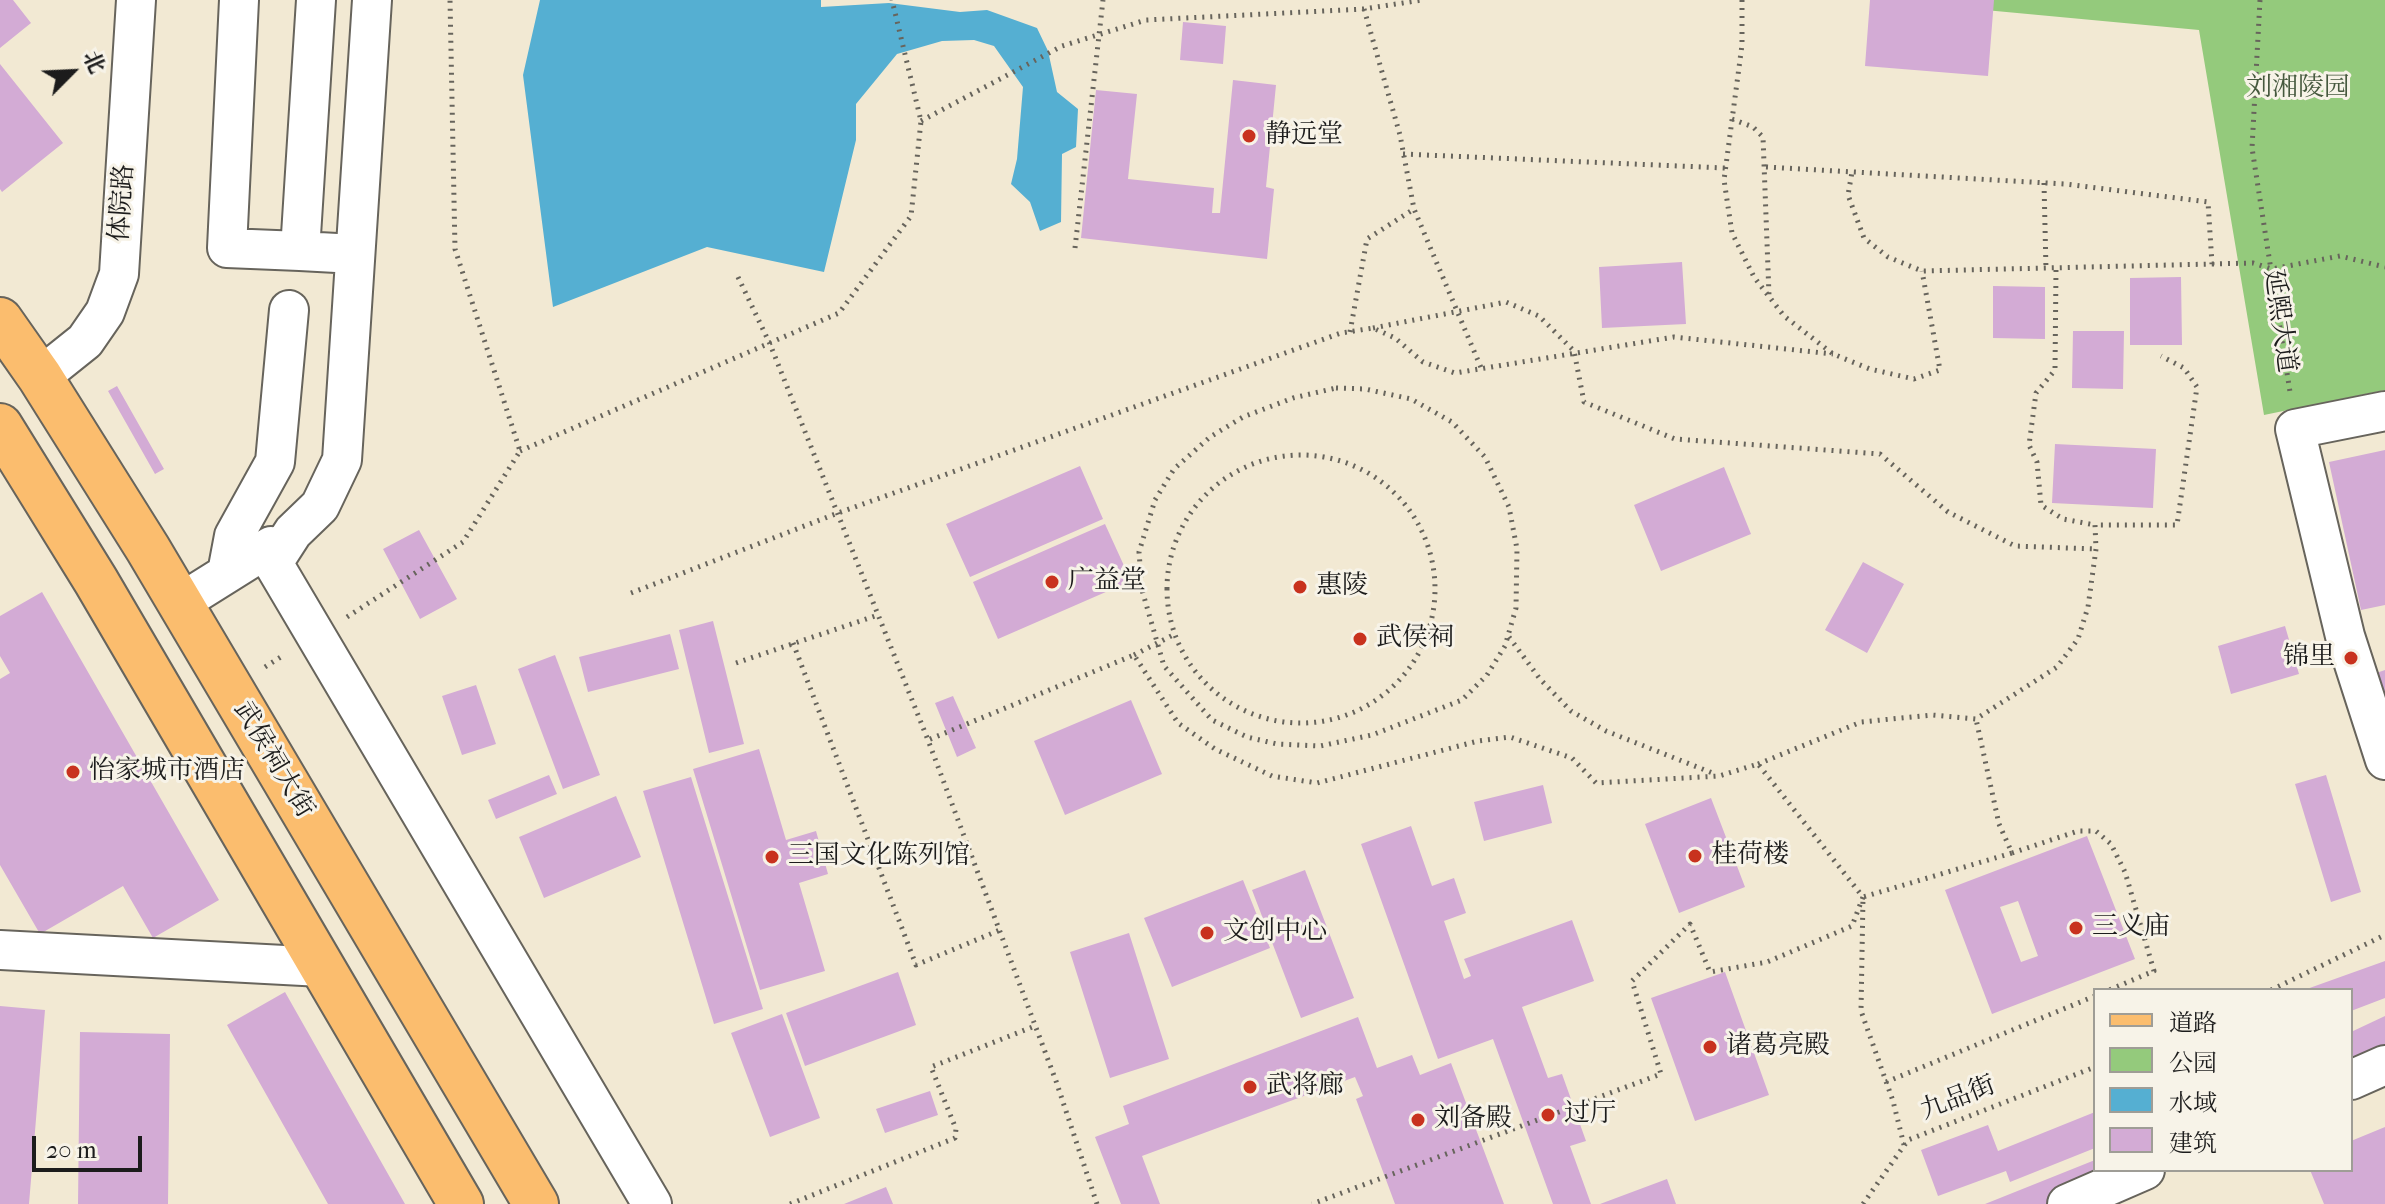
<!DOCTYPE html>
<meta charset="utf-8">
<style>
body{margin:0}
#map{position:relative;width:2385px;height:1204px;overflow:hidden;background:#f2e9d3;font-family:"IM FELL French Canon","Noto Serif SC",serif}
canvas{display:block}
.legend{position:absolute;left:2093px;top:988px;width:260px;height:184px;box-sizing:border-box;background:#f7f3e8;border:2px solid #9f9d96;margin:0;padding:10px 14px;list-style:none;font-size:24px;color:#1c1c1c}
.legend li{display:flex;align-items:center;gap:16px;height:40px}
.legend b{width:40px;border:2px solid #9f9d96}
.north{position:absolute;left:32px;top:32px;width:80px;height:80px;-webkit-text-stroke:6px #f7f3e8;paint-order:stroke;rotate:66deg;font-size:22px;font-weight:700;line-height:32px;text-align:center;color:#1c1c1c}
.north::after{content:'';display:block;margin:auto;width:28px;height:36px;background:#1c1c1c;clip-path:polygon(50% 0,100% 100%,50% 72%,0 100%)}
.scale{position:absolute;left:32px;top:1136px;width:110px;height:36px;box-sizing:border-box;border:4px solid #1c1c1c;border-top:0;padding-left:10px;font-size:24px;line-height:28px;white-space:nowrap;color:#1c1c1c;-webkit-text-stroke:6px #f7f3e8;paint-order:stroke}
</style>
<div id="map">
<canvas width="2385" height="1204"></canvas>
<ul class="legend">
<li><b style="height:10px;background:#fbbd6e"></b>道路</li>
<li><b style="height:22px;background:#94ca7c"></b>公园</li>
<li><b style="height:22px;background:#55afd2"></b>水域</li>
<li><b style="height:22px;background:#d3abd5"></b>建筑</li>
</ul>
<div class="north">北</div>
<div class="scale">20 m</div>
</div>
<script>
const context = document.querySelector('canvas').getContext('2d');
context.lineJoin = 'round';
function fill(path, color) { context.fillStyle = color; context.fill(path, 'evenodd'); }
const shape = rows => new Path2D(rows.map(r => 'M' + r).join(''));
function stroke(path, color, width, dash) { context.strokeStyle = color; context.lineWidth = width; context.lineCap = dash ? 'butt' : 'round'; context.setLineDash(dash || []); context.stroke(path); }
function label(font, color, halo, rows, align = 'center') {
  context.font = font + ' "IM FELL French Canon","Noto Serif SC",serif'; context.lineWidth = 6; context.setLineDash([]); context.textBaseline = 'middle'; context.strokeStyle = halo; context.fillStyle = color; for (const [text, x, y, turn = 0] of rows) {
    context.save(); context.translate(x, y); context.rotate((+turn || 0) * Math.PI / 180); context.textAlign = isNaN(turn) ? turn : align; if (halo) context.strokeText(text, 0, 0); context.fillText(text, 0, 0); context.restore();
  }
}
fill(shape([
 [1878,0,2385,0,2385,390,2264,415,2199,30]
]), '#94ca7c');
fill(shape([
 [540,0,821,0,821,7,889,3,960,12,987,10,1037,28,1048,51,1057,92,1078,109,1076,147,1062,154,1061,222,1040,231,1030,202,1011,184,1017,159,1023,87,994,46,974,40,942,41,897,54,856,104,856,140,824,272,707,247,553,307,523,75]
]), '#55afd2');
fill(shape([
 [0,0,13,0,31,23,0,48],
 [1870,0,1994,0,1988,76,1865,66],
 [1183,22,1226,26,1223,64,1180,60],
 [0,64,63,143,2,192,0,189],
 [1233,80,1276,85,1266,187,1274,189,1267,259,1081,238,1096,90,1137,94,1128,179,1214,188,1212,213,1220,213],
 [1682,262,1686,324,1602,328,1599,267],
 [2181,277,2182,345,2130,345,2130,278],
 [1993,286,2045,287,2045,339,1993,338],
 [2073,331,2124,331,2123,389,2072,388],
 [117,386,164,469,155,474,108,391],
 [2055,444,2156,449,2153,508,2052,503],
 [2385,450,2385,605,2361,610,2329,462],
 [1080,466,1103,519,970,577,946,524],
 [1724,467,1751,534,1661,571,1634,505],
 [1105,524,1131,581,998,639,973,582],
 [419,530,457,599,420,619,383,549],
 [1863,562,1904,584,1867,653,1825,630],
 [42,592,219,900,153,938,123,886,40,934,0,865,0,679,10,673,0,656,0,616],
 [713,621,744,744,709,753,679,630],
 [2285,626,2299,674,2231,694,2218,646],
 [670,634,679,669,588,692,579,657],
 [555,655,600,775,563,789,518,669],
 [2385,670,2385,733,2365,677],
 [476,685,496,744,462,755,442,696],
 [953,696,976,748,957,757,935,703],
 [1131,700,1162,774,1065,815,1034,741],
 [759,749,786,840,816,831,828,874,799,883,825,971,760,990,693,769],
 [549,775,557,794,496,819,488,800],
 [2326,775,2361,892,2331,902,2295,784],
 [691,777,763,1009,714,1024,643,791],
 [1543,785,1552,823,1484,841,1474,802],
 [616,796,641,857,544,898,519,837],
 [1711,798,1745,887,1679,913,1645,824],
 [1411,826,1432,886,1454,878,1466,913,1444,921,1464,979,1471,976,1464,959,1572,920,1594,981,1522,1007,1548,1078,1562,1074,1586,1141,1570,1146,1591,1204,1553,1204,1493,1039,1438,1059,1361,844],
 [2087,836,2135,959,1992,1014,1945,890],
 [2018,901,2038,956,2021,962,2000,907],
 [1305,870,1354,998,1301,1018,1252,890],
 [1243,880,1270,948,1172,987,1144,918],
 [1129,933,1169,1059,1110,1078,1070,952],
 [2385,961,2385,998,2351,1011,2351,990,2304,990],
 [898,972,916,1025,805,1066,786,1013],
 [1725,972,1769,1095,1695,1121,1651,998],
 [285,992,405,1204,328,1204,227,1025],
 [0,1006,45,1010,29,1204,0,1204],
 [782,1014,820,1118,770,1137,731,1033],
 [2385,1016,2385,1047,2351,1064,2351,1032],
 [1358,1017,1377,1068,1412,1055,1420,1075,1451,1063,1504,1204,1395,1204,1356,1099,1363,1096,1355,1077,1142,1156,1160,1204,1121,1204,1095,1137,1129,1124,1123,1106],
 [80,1032,170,1034,168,1204,78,1204],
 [930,1091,938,1115,885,1133,876,1109],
 [2095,1112,2095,1148,2010,1182,2006,1171,1938,1196,1921,1150,1988,1125,1998,1151],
 [2385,1127,2385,1204,2324,1204,2310,1170,2351,1170,2351,1141],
 [2095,1160,2095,1170,2131,1170,2053,1204,1985,1204],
 [1667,1179,1676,1204,1600,1204],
 [886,1187,893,1204,844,1204]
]), '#d3abd5');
const minor = shape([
 [239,0,227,248,300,251],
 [316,0,300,251,355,254],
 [40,377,85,341,105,312,119,274,136,0],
 [2385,411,2295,429,2345,636,2385,760],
 [273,563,652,1204],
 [227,573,234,536,275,462,289,310],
 [180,603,271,546,273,563,293,532,320,506,342,460,372,0],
 [0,950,322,967],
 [2351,1080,2385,1065],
 [2067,1204,2145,1170]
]);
const major = shape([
 [0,320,40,377,148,549,536,1204],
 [0,426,96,581,461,1204]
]);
stroke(minor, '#67645c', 42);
stroke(major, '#67645c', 48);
stroke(shape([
 [1742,0,1742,45,1724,180,1732,233,1754,277,1784,316,1833,354,1870,369,1914,379,1940,370,1922,271],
 [2260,0,2252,148,2290,392],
 [1364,9,1400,135,1414,209,1482,370],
 [1732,119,1753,127,1763,137,1769,295],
 [921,121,1062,46,1146,20,1364,9,1422,0],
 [1403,154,1725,168],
 [1766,167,2065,184,2208,202,2212,264,1922,271,1888,257,1864,238,1848,195,1852,172],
 [2044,183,2046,270],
 [1075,248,1103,0],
 [2212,264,2253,263,2272,269,2340,256,2385,267],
 [2056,270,2055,370,2036,393,2029,445,2037,462,2041,505,2063,519,2095,525],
 [738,277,770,344,928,740],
 [1373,328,1506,302,1539,316,1574,351,1584,402,1675,439,1880,454,1948,512,2015,546,2096,549],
 [1350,332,1367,239,1414,209],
 [1336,388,1365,389,1411,399,1452,422,1485,457,1509,507,1517,549,1516,608,1505,646,1487,675,1462,700,1372,735,1320,746,1277,744,1247,737,1212,720,1164,666,1142,590,1139,552,1155,500,1174,469,1210,437,1243,417,1293,398,1336,388],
 [520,451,839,313,911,216,921,121,892,0],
 '1167 589a134 134 0 1 1 268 0a134 134 0 1 1-268 0Z',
 [631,593,838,513,1341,333,1373,328,1395,338,1423,362,1455,373,1674,337,1833,354],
 [347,617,463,542,520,451,455,249,450,0],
 [1509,637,1540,679,1571,711,1606,731,1715,774],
 [793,643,916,965,1000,930],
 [1134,655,1175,634],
 [736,663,878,615],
 [265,667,284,655],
 [1758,764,1861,722,1932,715,1976,719,2057,667,2078,639,2088,607,2096,549,2095,525,2177,525,2197,387,2184,368,2161,356],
 [2012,853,2078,831,2096,831,2111,844,2125,872,2154,971,2109,990],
 [2271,990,2385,935],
 [1886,1082,2095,996],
 [1904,1145,1893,1101,1861,1011,1863,897,2012,853,1999,824,1976,719],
 [790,1204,955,1138,956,1129,931,1067,1035,1026],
 [1097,1204,1056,1081,928,740,1134,655,1178,723,1215,749,1272,776,1317,783,1478,741,1510,737,1572,758,1596,783,1719,776,1758,764,1863,897,1852,926,1767,962,1710,972,1690,924,1632,981,1661,1074,1312,1204],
 [1863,1204,1908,1140,2095,1067]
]), '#67645c', 5, [2, 6]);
stroke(minor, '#fff', 38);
stroke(major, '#fbbd6e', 44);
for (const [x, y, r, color] of [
 [1249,136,8,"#c8321e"],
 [1052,582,8,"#c8321e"],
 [1300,587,8,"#c8321e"],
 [1360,639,8,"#c8321e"],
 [2351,658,8,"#c8321e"],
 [73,772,8,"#c8321e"],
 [1695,856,8,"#c8321e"],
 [772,857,8,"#c8321e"],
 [2076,928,8,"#c8321e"],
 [1207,933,8,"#c8321e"],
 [1710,1047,8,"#c8321e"],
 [1250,1087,8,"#c8321e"],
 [1548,1115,8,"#c8321e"],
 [1418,1120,8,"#c8321e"]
]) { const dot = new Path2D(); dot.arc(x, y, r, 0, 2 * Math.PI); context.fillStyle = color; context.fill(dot); stroke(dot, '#f7f3e8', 3); }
label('26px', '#46593e', '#f7f3e8', [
 ["刘湘陵园",2298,89]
]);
label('26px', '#1c1c1c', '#f7f3e8', [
 ["静远堂",1265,136],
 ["广益堂",1068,582],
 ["惠陵",1316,587],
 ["武侯祠",1376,639],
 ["锦里",2335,658,"right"],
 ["怡家城市酒店",89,772],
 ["桂荷楼",1711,856],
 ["三国文化陈列馆",788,857],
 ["三义庙",2092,928],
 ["文创中心",1223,933],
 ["诸葛亮殿",1726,1047],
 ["武将廊",1266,1087],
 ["过厅",1564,1115],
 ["刘备殿",1434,1120]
], 'left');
label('26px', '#1c1c1c', '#f7f3e8', [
 ["体院路",123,203,-86],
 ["延熙大道",2279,321,82],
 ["武侯祠大街",273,760,59],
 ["九品街",1958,1099,-21]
]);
</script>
